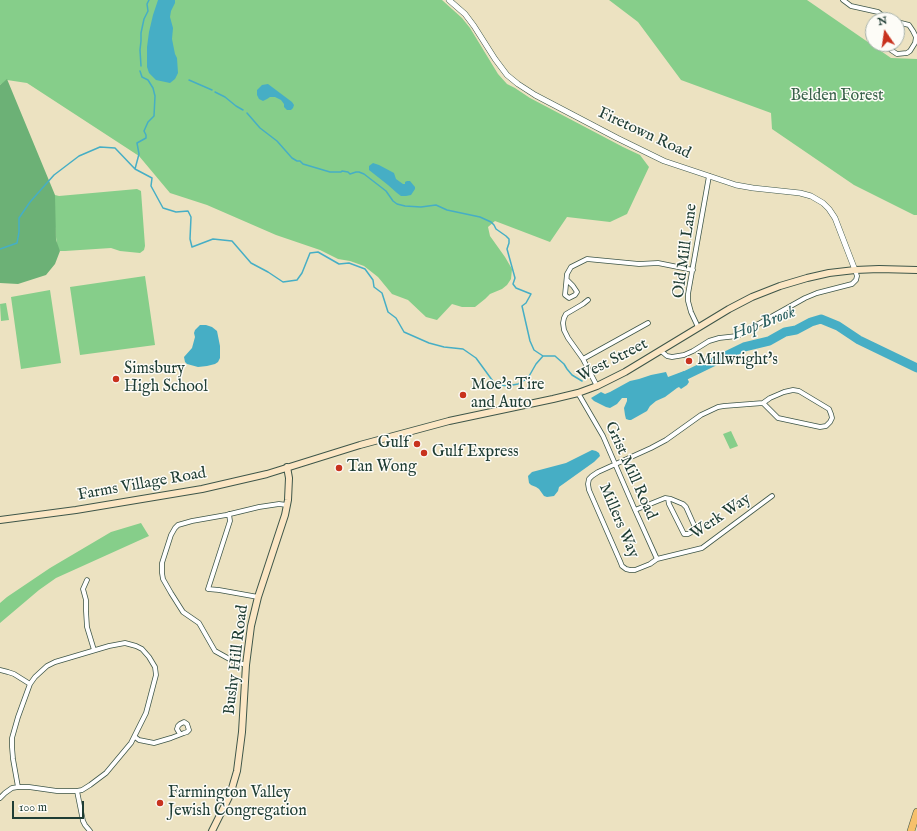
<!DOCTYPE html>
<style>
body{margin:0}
#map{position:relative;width:917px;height:831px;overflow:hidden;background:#ece2c1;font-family:"IM FELL English",serif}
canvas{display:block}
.north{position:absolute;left:865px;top:12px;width:40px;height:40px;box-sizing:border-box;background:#fdfcf7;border:1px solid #a4b0a9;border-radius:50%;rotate:347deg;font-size:11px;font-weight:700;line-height:16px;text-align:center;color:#1f3d34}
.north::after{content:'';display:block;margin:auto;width:14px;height:18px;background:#c8321e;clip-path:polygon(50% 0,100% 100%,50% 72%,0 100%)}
.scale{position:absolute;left:12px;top:801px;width:72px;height:18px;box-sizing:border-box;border:2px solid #1f3d34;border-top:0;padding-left:5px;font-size:12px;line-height:14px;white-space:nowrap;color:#1f3d34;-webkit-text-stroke:3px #fdfcf7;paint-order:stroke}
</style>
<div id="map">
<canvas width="917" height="831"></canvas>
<div class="north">N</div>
<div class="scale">100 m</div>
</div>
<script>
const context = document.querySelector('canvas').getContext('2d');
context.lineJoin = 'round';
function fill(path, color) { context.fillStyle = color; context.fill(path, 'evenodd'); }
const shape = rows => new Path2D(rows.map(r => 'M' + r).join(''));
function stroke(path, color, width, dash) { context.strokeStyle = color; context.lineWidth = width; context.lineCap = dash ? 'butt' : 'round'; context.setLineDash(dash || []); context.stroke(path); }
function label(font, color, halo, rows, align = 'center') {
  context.font = font + ' "IM FELL English",serif'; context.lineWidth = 3; context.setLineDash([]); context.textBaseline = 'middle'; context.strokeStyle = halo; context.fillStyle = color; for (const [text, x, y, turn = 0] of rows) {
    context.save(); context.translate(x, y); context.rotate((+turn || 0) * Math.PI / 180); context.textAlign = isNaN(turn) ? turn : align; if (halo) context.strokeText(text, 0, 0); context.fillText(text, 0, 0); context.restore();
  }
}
fill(shape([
 [0,0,442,0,462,18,470,28,498,74,507,84,515,88,530,98,623,147,640,155,649,167,627,214,610,222,567,217,550,242,495,221,488,227,490,236,505,257,512,269,511,279,507,285,502,289,490,294,485,299,475,307,462,307,452,304,437,320,426,317,408,300,392,294,378,277,364,266,350,261,338,259,320,250,276,235,207,205,170,193,139,156,27,83,7,80,0,85],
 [609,0,807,0,891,58,917,59,917,215,914,215,854,185,772,129,771,113,681,80,638,22],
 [137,189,141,191,145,246,144,250,140,253,120,251,111,248,65,251,60,251,57,247,52,197,55,195,59,196],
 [145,276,155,345,80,355,70,287],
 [50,290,61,363,21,369,11,297],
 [6,303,9,320,1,321,0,304],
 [731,431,738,446,730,449,723,434],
 [141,523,149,536,56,578,39,590,0,623,0,603,7,597,50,568,111,532]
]), '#86ce8a');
fill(shape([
 [7,79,55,195,56,240,60,251,55,264,46,275,18,284,0,283,0,85]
]), '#6cb176');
fill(shape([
 [158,0,175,0,175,3,171,11,170,17,173,28,172,39,175,54,177,58,178,73,175,79,170,83,156,80,149,73,147,67,147,47,149,32,153,15],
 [268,84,292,102,294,105,293,108,291,110,287,110,284,107,284,104,281,100,275,97,270,97,267,99,263,101,259,99,257,95,257,90,262,85],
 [373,163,379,165,394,173,396,179,403,184,405,184,405,182,407,181,410,181,415,187,415,189,411,195,406,196,401,196,397,193,388,185,369,170,369,166],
 [200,325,206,325,212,327,217,331,220,346,220,358,218,362,215,364,207,366,198,367,187,364,185,362,184,357,192,348,195,337,194,333,195,330],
 [684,371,689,382,687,385,681,389,679,387,677,388,665,397,656,401,650,406,647,411,631,420,629,420,626,419,625,415,624,408,627,401,627,398,622,398,617,404,610,408,606,407,594,401,591,398,601,392,605,394,610,392,630,381,639,379,651,375,666,372,668,377],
 [592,450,596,451,599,453,600,456,594,462,559,487,558,491,554,496,547,497,544,496,539,489,536,487,531,485,529,483,528,476,532,472,566,463]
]), '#46aec5');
stroke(shape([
 [141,66,140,50,141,41,141,33,144,19,148,11,147,4,149,0],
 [189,80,212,90],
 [215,92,225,97,236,106,243,110],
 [247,113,260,128,277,141,292,158,297,161,300,161,303,164,330,172,341,172,342,171,348,172,350,174,356,172,359,172,364,174,386,191,393,201,397,204,405,206,421,207,436,205,447,210,480,217,491,222,494,225,496,229,506,236,509,239,509,243,507,249,515,278,513,284,516,288,531,294,526,303,522,306,530,341,534,350,543,356],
 [135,169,139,154,137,143,146,138,146,135,144,131,148,122,154,116,155,96,153,88,148,80,142,77,140,71],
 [0,249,17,243,19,232,19,218,30,202,54,175,79,156,100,147,115,148,135,169,152,178,151,186,163,208,176,212,188,211,191,217,190,239,192,247,213,239,232,241,251,263,268,272,283,282,297,280,302,273,310,253,318,252,339,264,349,263,365,269,373,280,374,287,382,293,388,312,396,318,404,332,429,343,444,347,463,349,476,358,495,384,507,386,518,384,528,378,536,364,543,356,555,356,564,364,567,369,572,375,582,381]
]), '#46aec5', 1.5);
stroke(shape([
 [676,380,744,347,769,341,785,332,796,330,811,322,821,319,838,326,859,340,917,368]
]), '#46aec5', 9);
const minor = shape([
 [843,0,851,6,878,12,883,16,886,20],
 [887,44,891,50,897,54,907,53,910,51,915,43,916,37,913,31,909,25,897,22],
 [567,280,573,286,577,292,575,295,569,298,565,295,567,274,571,267,587,259,639,264,658,263,693,270],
 [588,300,583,304,566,314,564,318,563,323,564,330,568,338,583,359,597,386],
 [698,327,691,312,688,301,688,294,709,176],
 [661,351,667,356,672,357,684,355,693,351,709,341,719,338,737,336,805,298,817,293,852,284,856,280,857,276,855,270],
 [583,359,648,323],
 [578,393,603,436,635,510,657,559],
 [763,403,778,418,820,427,826,426,830,422,832,418,831,414,829,409,799,391,793,390,784,392,770,398,763,403,724,406,718,407,701,415,666,440,651,448,598,472,592,476,589,479,588,484,589,490,620,561,622,566,626,569,630,570,635,570,650,564,657,559,702,548,772,496],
 [635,510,665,498,671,499,683,504,686,507,694,525,695,528,690,533,688,534,684,534,669,504,668,499],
 [229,514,230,521,208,589,219,590,258,597],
 [87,580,83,589,86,600,86,611,87,627,94,650],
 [246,665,233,661,215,651,199,623,183,612,171,593,163,579,162,573,162,563,171,535,175,528,178,525,192,521,226,515,259,507,279,504,287,505],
 [0,670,8,672,14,674,30,684],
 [135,737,139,740,154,743,171,738,184,733,187,732,189,730,187,724,184,722,180,724,178,726,177,729,180,734],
 [77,791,83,821,85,825,90,831],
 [0,798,5,793,12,788,18,787,29,787,57,791,77,791,82,790,90,785,106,773,131,743,146,713,156,675,155,667,149,657,142,649,136,646,125,643,109,646,55,662,47,666,35,677,30,684,18,717,12,738,12,747,13,759,18,787]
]);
const tertiary = shape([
 [449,0,465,14,474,26,495,59,507,75,518,84,535,95,617,138,664,161,736,185,753,188,800,193,811,196,823,203,829,209,835,218,855,270]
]);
const secondary = shape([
 [0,520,76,510,202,489,267,474,360,445,449,421,553,399,578,393,597,386,625,372,729,309,752,297,780,286,807,278,829,273,855,270,879,269,917,270],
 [212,831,230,795,237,771,242,732,246,665,251,626,258,597,285,515,288,500,289,478,287,467]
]);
const trunk = shape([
 [911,831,917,812]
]);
stroke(minor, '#3e5649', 5.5);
stroke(tertiary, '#3e5649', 6);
stroke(secondary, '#3e5649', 8);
stroke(trunk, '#3e5649', 8);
stroke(minor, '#fff', 4);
stroke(tertiary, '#fff', 5);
stroke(secondary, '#fbe6c4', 6);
stroke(trunk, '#f6c06b', 7);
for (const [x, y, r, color] of [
 [689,361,4,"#c8321e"],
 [116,379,4,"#c8321e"],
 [463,395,4,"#c8321e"],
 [417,444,4,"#c8321e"],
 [424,453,4,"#c8321e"],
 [339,468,4,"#c8321e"],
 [160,803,4,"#c8321e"]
]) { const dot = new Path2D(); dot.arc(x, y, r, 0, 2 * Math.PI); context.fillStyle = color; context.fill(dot); stroke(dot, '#fdfcf7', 1.5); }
label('16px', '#39614a', '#fdfcf7', [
 ["Belden Forest",837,97]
]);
label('16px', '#1f3d34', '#fdfcf7', [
 ["Firetown Road",644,134,25],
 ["Old Mill Lane",686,251,-82],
 ["West Street",613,361,-27],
 ["Grist Mill Road",630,471,66],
 ["Farms Village Road",142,485,-10],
 ["Werk Way",721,517,-34],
 ["Millers Way",618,521,67],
 ["Bushy Hill Road",237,660,-83]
]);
label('16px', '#1f3d34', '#fdfcf7', [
 ["Millwright's",697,361],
 ["Simsbury",124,370],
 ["High School",124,388],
 ["Moe's Tire",471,386],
 ["and Auto",471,404],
 ["Gulf",409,444,"right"],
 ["Gulf Express",432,453],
 ["Tan Wong",347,468],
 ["Farmington Valley",168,794],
 ["Jewish Congregation",168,812]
], 'left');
label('italic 17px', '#2b5f60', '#fdfcf7', [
 ["Hop Brook",764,324,-21]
]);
</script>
